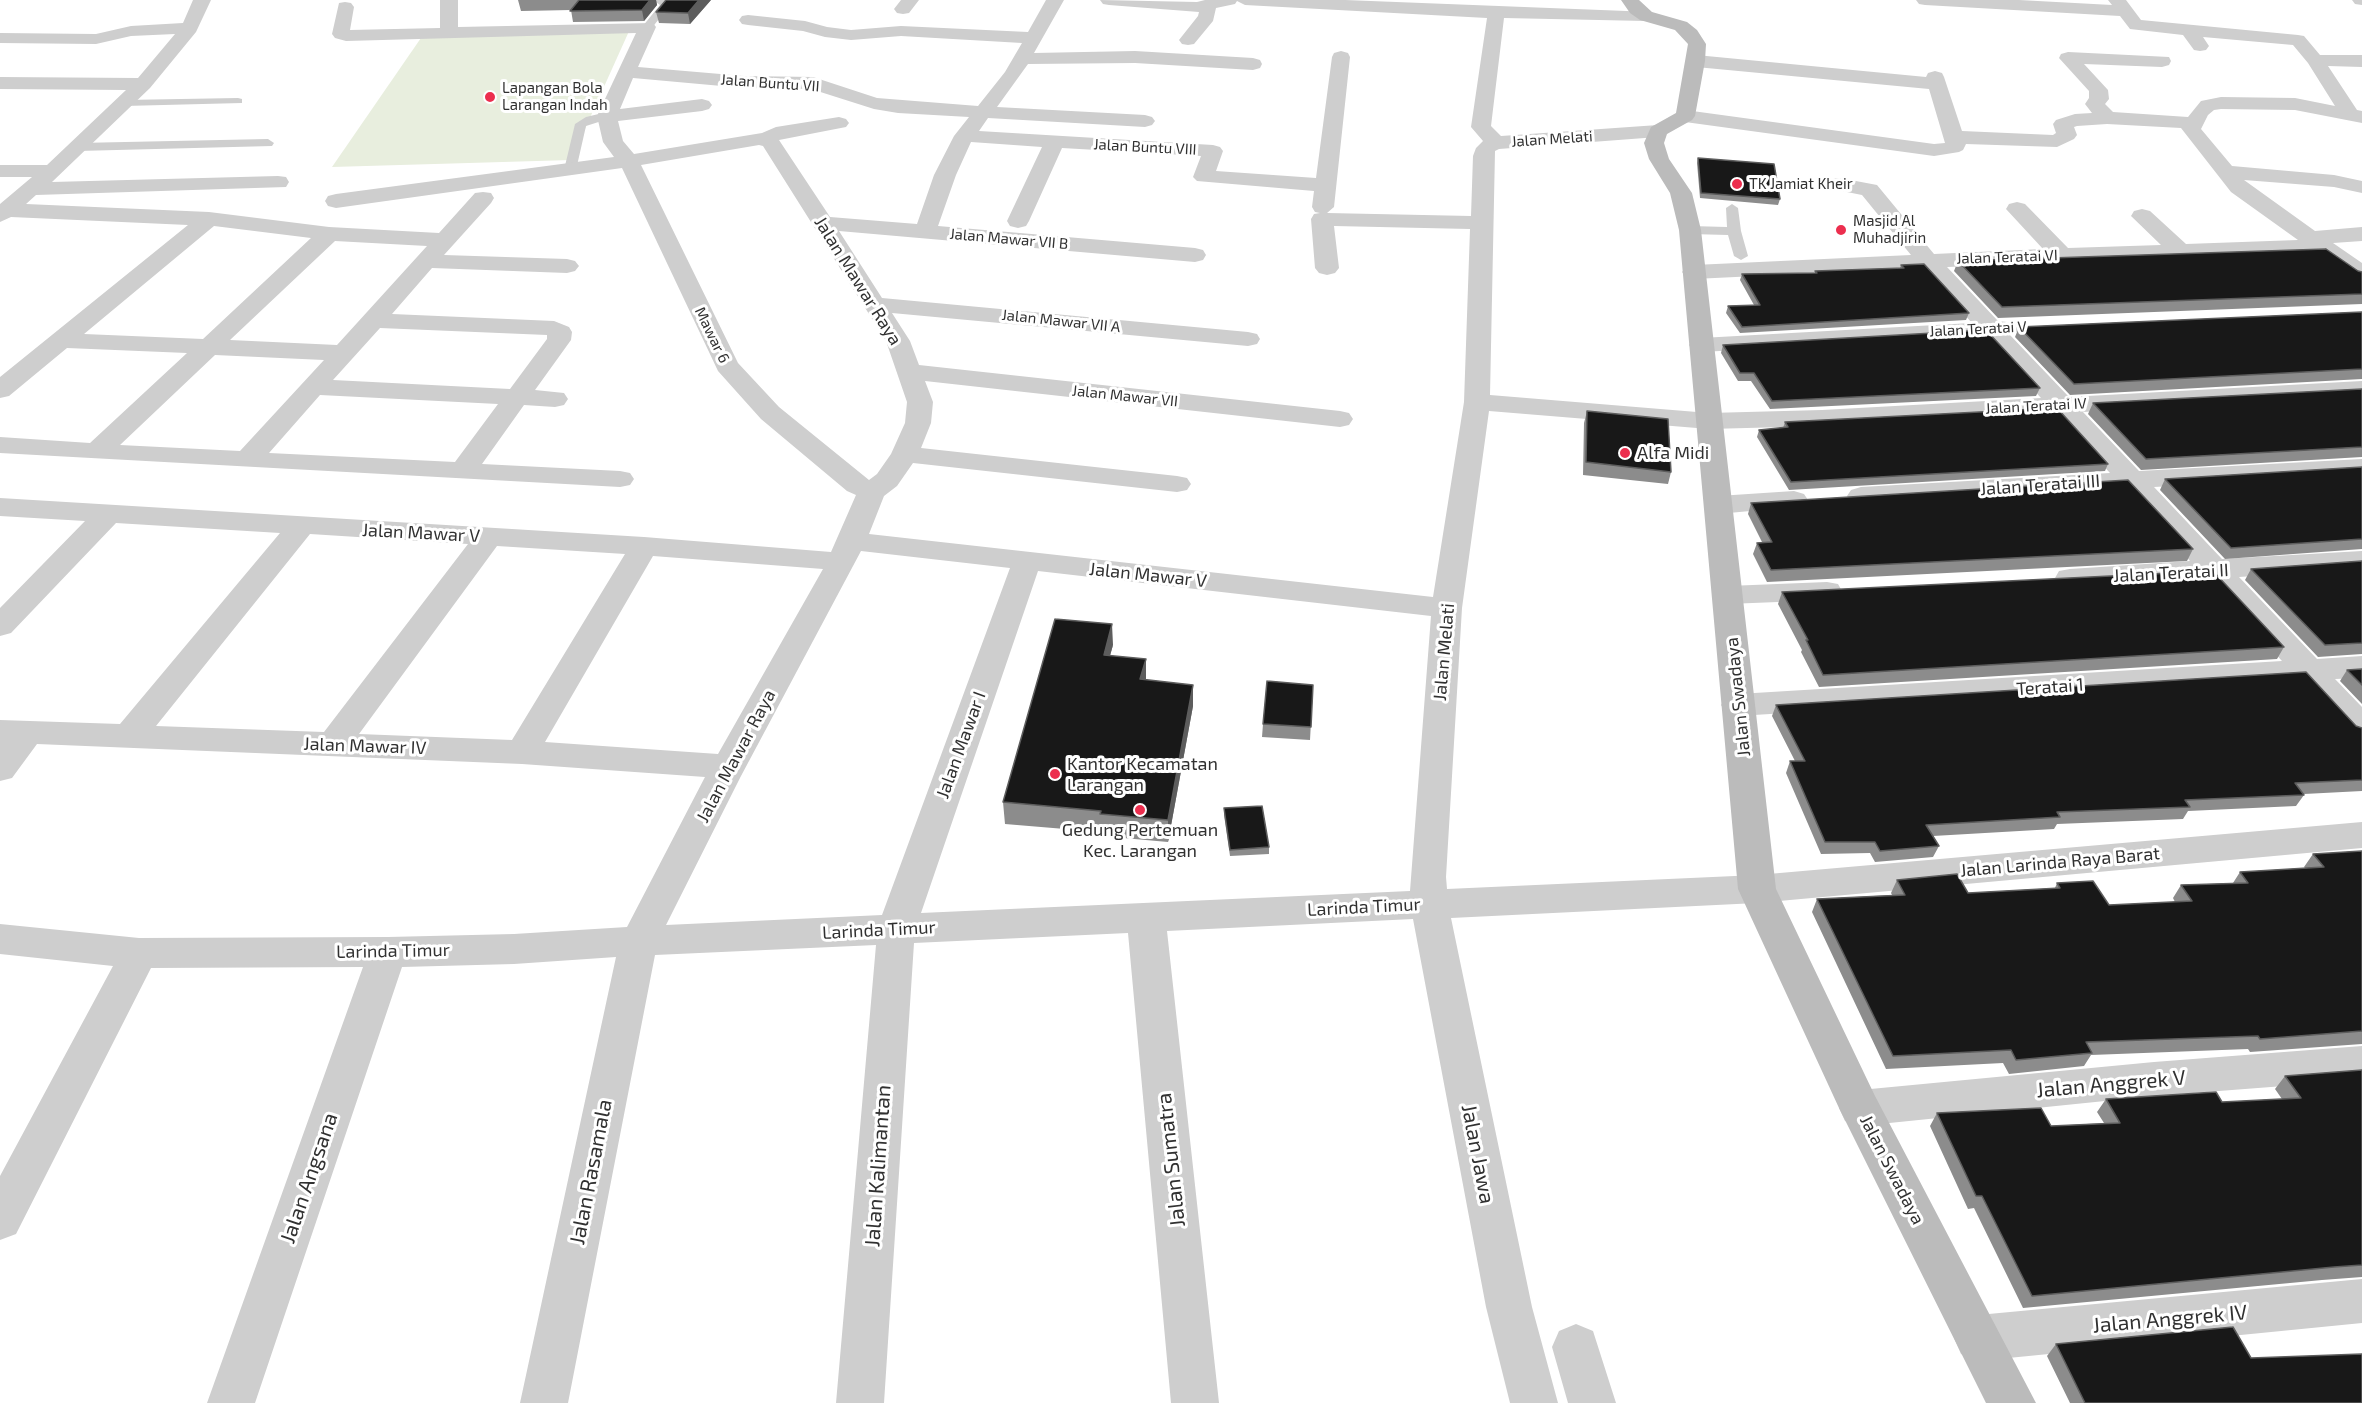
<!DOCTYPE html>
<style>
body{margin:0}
canvas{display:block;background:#fff}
</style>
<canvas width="2362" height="1403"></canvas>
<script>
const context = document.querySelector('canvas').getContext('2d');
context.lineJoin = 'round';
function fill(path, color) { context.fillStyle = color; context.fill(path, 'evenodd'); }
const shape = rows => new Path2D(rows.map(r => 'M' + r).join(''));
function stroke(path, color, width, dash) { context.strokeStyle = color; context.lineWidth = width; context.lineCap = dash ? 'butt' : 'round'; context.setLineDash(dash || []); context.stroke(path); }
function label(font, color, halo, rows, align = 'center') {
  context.font = font + ' "Exo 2",sans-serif'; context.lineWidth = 6; context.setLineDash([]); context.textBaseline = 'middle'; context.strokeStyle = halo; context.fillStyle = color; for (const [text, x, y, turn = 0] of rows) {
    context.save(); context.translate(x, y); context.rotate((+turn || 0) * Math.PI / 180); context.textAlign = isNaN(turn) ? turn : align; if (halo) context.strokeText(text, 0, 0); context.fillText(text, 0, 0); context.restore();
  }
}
fill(shape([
 [630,29,571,160,332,167,423,35]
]), '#e8eede');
fill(shape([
 [653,0,669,0,670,5,651,29,643,29,642,27,660,5,653,0],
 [238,98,242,99,242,103,124,106,118,103,124,100,238,98],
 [607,112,611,114,611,118,586,126,576,170,574,173,566,173,564,170,575,124,586,117,607,112],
 [268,139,274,143,272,146,78,151,72,147,78,143,268,139],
 [1732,204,1738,208,1741,231,1748,256,1741,260,1734,256,1728,235,1690,234,1683,230,1690,226,1727,227,1726,208,1732,204]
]), '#cecece');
fill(shape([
 [193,0,211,0,196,32,150,88,52,182,278,176,286,177,289,182,286,187,36,195,26,204,209,212,329,227,439,233,475,193,483,192,491,193,494,198,491,203,444,255,567,259,575,261,579,266,575,271,567,273,432,268,392,314,554,321,569,327,572,332,571,340,535,390,564,393,568,399,564,405,555,407,524,405,482,464,620,471,630,473,634,479,630,485,620,487,0,453,0,437,90,443,187,353,67,348,9,396,0,398,0,377,188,225,11,217,0,222,0,204,32,177,0,177,0,165,47,165,126,90,0,89,0,77,138,78,175,34,131,36,96,44,0,43,0,33,96,34,131,26,183,23,193,0],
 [214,226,311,238,203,339,84,334,214,226],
 [335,241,427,246,337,345,230,340,335,241],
 [380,328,547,335,547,339,510,389,333,380,380,328],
 [215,355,324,360,240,451,120,445,215,355],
 [320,395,498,404,455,462,269,453,320,395],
 [440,0,458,0,458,27,653,23,656,27,638,67,744,76,813,77,877,98,978,106,1005,72,1022,43,901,36,851,40,825,37,803,31,748,25,742,24,739,20,742,16,748,15,805,21,827,27,851,30,901,26,1028,32,1046,0,1064,0,1034,53,1135,51,1253,58,1260,60,1262,64,1260,68,1253,70,1135,63,1028,64,997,107,1145,115,1152,117,1155,121,1152,125,1145,127,988,118,979,131,1213,145,1220,147,1223,151,1216,171,1316,178,1332,57,1334,53,1341,51,1348,53,1350,57,1334,207,1327,213,1471,216,1473,156,1476,148,1483,141,1471,127,1487,18,1245,5,1237,1,1235,4,1216,8,1213,21,1194,44,1188,45,1182,44,1179,40,1198,16,1199,12,1109,5,1103,4,1100,0,1197,2,1205,0,1345,0,1652,12,1655,16,1652,20,1646,21,1504,18,1491,126,1501,136,1658,125,1665,127,1668,131,1665,135,1658,137,1499,149,1495,151,1490,395,1709,413,1822,410,2041,398,1985,337,1701,352,1692,350,1689,345,1692,340,1701,338,1972,323,1922,268,1694,279,1686,277,1682,272,1686,267,1694,265,1911,255,1862,195,1832,189,1829,184,1832,179,1840,178,1877,185,1934,254,2043,249,2006,209,2009,204,2017,202,2025,204,2068,248,2161,245,2131,216,2134,211,2142,209,2150,211,2186,244,2298,240,2231,192,2181,128,2107,124,2077,126,2074,127,2077,135,2074,139,2057,147,1966,144,1963,150,1959,152,1934,156,1685,122,1678,120,1675,116,1678,112,1685,110,1934,144,1945,143,1929,89,1696,67,1689,65,1687,61,1689,57,1696,55,1926,77,1928,73,1935,71,1942,73,1944,77,1962,131,2053,135,2056,133,2053,124,2056,120,2075,114,2092,113,2085,104,2089,98,2089,91,2059,58,2061,54,2068,52,2169,57,2171,61,2169,65,2162,67,2084,64,2108,90,2109,99,2105,104,2113,112,2188,117,2201,101,2221,97,2295,98,2335,106,2308,63,2293,45,2203,37,2209,46,2206,50,2200,51,2194,50,2183,35,2130,29,2120,16,1925,5,1919,4,1916,0,2019,0,2112,5,2108,0,2126,0,2141,20,2298,35,2304,36,2320,55,2362,55,2362,67,2328,66,2357,110,2362,111,2362,123,2295,110,2221,109,2214,110,2208,115,2201,129,2232,166,2334,175,2362,181,2362,193,2334,187,2244,180,2315,231,2362,227,2362,241,2333,243,2362,263,2362,281,2354,279,2317,253,1947,267,1998,321,2016,323,2019,328,2016,333,2010,335,2069,397,2362,381,2362,397,2083,412,2139,471,2362,459,2362,475,2154,487,2222,559,2362,551,2362,569,2239,577,2317,659,2362,656,2362,678,2335,679,2362,707,2362,739,2350,736,2300,681,1738,716,1726,713,1721,705,1726,697,1738,694,2282,661,2206,579,2070,587,2059,585,2055,578,2059,571,2070,569,2190,561,2124,489,1861,505,1851,502,1847,496,1851,490,1861,487,2110,473,2055,413,1822,426,1709,429,1489,411,1462,608,1446,877,1447,889,1757,875,2362,822,2362,848,1757,903,1451,918,1532,1307,1558,1403,1510,1403,1486,1307,1413,919,1167,931,1219,1403,1171,1403,1128,933,914,943,884,1403,836,1403,876,945,655,955,568,1403,520,1403,616,957,514,964,402,967,255,1403,207,1403,363,967,151,968,16,1234,0,1240,0,1176,113,966,0,954,0,924,139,938,388,937,514,934,627,927,705,777,522,764,37,744,12,778,0,781,0,720,120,724,280,533,116,523,11,633,0,636,0,608,85,521,0,516,0,498,644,537,831,552,856,495,847,491,761,419,718,371,622,168,336,208,328,206,325,201,328,196,336,194,614,157,603,142,597,116,636,33,346,41,335,38,332,34,339,3,345,2,351,3,354,7,350,30,440,28,440,0],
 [633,78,744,88,811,89,874,109,898,113,969,117,954,136,934,175,917,224,830,217,779,140,846,127,849,123,846,119,839,117,776,127,762,133,634,154,623,141,618,121,702,111,709,109,712,105,709,101,702,99,620,109,633,78],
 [971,142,1042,147,1007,221,1010,226,1018,228,1026,226,1029,221,1062,148,1201,156,1193,177,1197,181,1314,191,1312,207,1315,212,1320,213,1314,214,1311,219,1315,268,1319,273,1327,275,1335,273,1339,268,1334,226,1470,229,1464,402,1433,597,869,534,884,496,897,486,913,463,1177,492,1187,490,1191,484,1187,478,1177,476,921,448,931,423,933,402,925,381,1340,427,1349,425,1353,419,1349,413,1340,411,919,365,910,341,892,313,1248,346,1257,344,1260,339,1257,334,1248,332,882,298,839,231,1195,262,1203,260,1206,255,1203,250,1195,248,938,226,956,175,971,142],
 [759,145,763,146,886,341,907,402,905,423,891,454,877,474,869,480,779,407,738,363,641,165,759,145],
 [310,534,468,544,324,732,156,726,310,534],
 [497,546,625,554,512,740,359,734,497,546],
 [861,551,1010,568,882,915,666,925,741,776,861,551],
 [653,556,823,569,718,754,545,742,653,556],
 [1038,571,1431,616,1410,891,921,913,1038,571],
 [901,0,919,0,909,13,903,14,897,13,894,9,901,0],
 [2352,0,2362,0,2362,5,2355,4,2352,0],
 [1794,491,1804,494,1808,500,1804,506,1718,514,1708,511,1704,505,1708,499,1718,496,1794,491],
 [1827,582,1838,584,1842,591,1838,598,1827,600,1728,604,1717,602,1713,595,1717,588,1728,586,1827,582],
 [2362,1046,2362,1080,2154,1096,1860,1126,1845,1121,1839,1108,1845,1095,1860,1090,2154,1062,2362,1046],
 [2362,1279,2362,1323,1978,1361,1961,1354,1954,1338,1961,1322,1978,1315,2362,1279],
 [1576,1324,1593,1331,1616,1403,1568,1403,1552,1347,1559,1331,1576,1324]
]), '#cecece');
fill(shape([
 [1621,0,1639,0,1652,12,1687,22,1697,30,1706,44,1705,61,1695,116,1692,120,1667,134,1664,143,1669,159,1692,193,1701,230,1776,889,1875,1096,2036,1403,1986,1403,1839,1108,1738,889,1679,230,1670,193,1649,159,1644,143,1651,127,1676,113,1688,44,1675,30,1640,20,1630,13,1621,0]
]), '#bbb');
fill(shape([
 [518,0,656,0,657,5,644,21,573,22,571,10,521,11],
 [711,0,690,24,659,23,656,12],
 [1698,158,1780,199,1778,205,1700,198,1697,163],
 [1958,261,2358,271,2362,272,2362,304,1998,318,1954,271],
 [1901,265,1969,313,1966,320,1740,333,1726,313,1728,306,1754,305,1740,280,1742,274,1815,273,1815,271,1900,268],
 [2362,312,2362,379,2070,395,2015,337,2019,327],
 [1723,345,2040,388,2036,396,1770,409,1751,381,1738,381,1721,353],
 [2362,389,2362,457,2141,470,2088,414,2093,403],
 [1587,411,1671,472,1668,484,1583,475,1584,423],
 [1785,422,2108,464,2105,471,1789,490,1757,437,1759,430,1783,428],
 [2362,467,2362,549,2225,559,2160,490,2165,479],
 [1751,503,2193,549,2187,561,1767,582,1753,554,1757,543,1762,542,1748,514],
 [2362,561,2362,654,2318,657,2245,580,2251,569],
 [1782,592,2284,647,2277,659,1819,687,1801,652,1802,650,1778,604],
 [1113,645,1110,656,1146,680,1193,706,1168,842,1101,836,1101,832,1005,824,1003,802],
 [2362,669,2362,704,2340,681,2347,670],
 [1313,685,1310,740,1262,737,1263,724],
 [1776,705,2356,726,2362,728,2362,791,2304,794,2304,795,2296,806,2188,811,2183,819,2057,824,2054,829,1933,836,1939,846,1933,857,1875,862,1870,853,1821,854,1786,773,1790,761,1795,761,1772,716],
 [1224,808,1269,847,1269,854,1230,856,1224,815],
 [2362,851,2362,1044,2250,1052,2248,1049,2091,1055,2084,1066,2009,1074,2003,1063,1886,1069,1812,912,1817,899,1892,895,1891,893,1897,880,1968,893,2055,888,2057,883,2109,905,2175,902,2173,898,2181,885,2233,883,2240,872,2305,868,2304,867,2313,854],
 [2362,1070,2362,1277,2322,1280,2023,1308,1974,1208,1968,1209,1930,1126,1937,1113,2051,1126,2104,1123,2097,1112,2106,1099,2222,1102,2282,1099,2275,1089,2285,1076],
 [2056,1344,2251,1358,2362,1403,2070,1403,2047,1356]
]), '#8c8c8c');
fill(shape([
 [650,0,656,0,657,5,644,21,642,10],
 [699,0,711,0,690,24,688,13],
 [1112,624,1113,645,1104,676,1104,655],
 [1146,659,1146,680,1140,679],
 [1193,685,1193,706,1168,842,1168,820]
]), '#5d5d5d');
const building = shape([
 [579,0,650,0,642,10,570,11,579,0],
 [666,0,699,0,688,13,656,12,666,0],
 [1698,158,1774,164,1780,199,1701,193,1698,158],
 [2326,249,2358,271,2362,272,2362,294,2002,307,1958,261,2326,249],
 [1924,264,1969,313,1742,327,1728,306,1760,305,1742,274,1817,273,1815,271,1904,268,1901,265,1924,264],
 [2362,312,2362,369,2074,384,2019,327,2362,312],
 [1986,330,2040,388,1772,401,1754,373,1740,373,1723,345,1986,330],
 [2362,389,2362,447,2146,459,2093,403,2362,389],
 [2057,408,2108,464,1791,482,1759,430,1788,427,1785,422,2057,408],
 [1587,411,1668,419,1671,472,1586,462,1587,411],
 [2362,467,2362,539,2231,548,2165,479,2362,467],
 [2128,480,2193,549,1771,570,1757,543,1772,542,1751,503,2128,480],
 [2362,561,2362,643,2325,645,2251,569,2362,561],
 [2213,571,2284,647,1823,675,1806,640,1808,640,1782,592,2213,571],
 [1055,619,1112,624,1104,655,1146,659,1140,679,1193,685,1168,820,1100,814,1101,811,1003,802,1055,619],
 [2362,669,2362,685,2347,670,2362,669],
 [2306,672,2356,726,2362,728,2362,780,2295,783,2304,795,2185,800,2190,807,2057,812,2060,817,1926,825,1939,846,1880,851,1875,842,1825,842,1790,761,1805,761,1776,705,2306,672],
 [1267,681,1313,685,1311,727,1263,724,1267,681],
 [1262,806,1269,847,1230,850,1224,808,1262,806],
 [2362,851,2362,1031,2260,1039,2258,1036,2086,1042,2092,1053,2016,1060,2011,1050,1893,1056,1817,899,1905,895,1897,880,1957,874,1968,893,2060,888,2057,883,2093,881,2109,905,2192,901,2181,885,2248,883,2240,872,2324,867,2313,854,2362,851],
 [2362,1070,2362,1265,2334,1267,2032,1296,1982,1196,1976,1196,1937,1113,2041,1108,2051,1126,2120,1123,2106,1099,2216,1092,2222,1102,2301,1098,2285,1076,2362,1070],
 [2233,1327,2251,1358,2362,1354,2362,1403,2085,1403,2056,1344,2233,1327]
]);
fill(building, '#181818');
stroke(building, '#5d5d5d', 1.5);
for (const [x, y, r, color] of [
 [490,97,6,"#ec2e4e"],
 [1737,184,6,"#ec2e4e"],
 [1841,230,6,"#ec2e4e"],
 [1625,453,6,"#ec2e4e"],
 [1055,774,6,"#ec2e4e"],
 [1140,810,6,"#ec2e4e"]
]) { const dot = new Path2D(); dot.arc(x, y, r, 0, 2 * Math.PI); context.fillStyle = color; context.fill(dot); stroke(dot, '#fff', 2); }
label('15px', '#313131', '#fff', [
 ["Jalan Buntu VII",770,83,4],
 ["Jalan Melati",1552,139,-4],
 ["Jalan Buntu VIII",1145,147,3],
 ["Jalan Mawar VII B",1009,239,5],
 ["Jalan Teratai VI",2007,257,-2],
 ["Jalan Mawar VII A",1061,321,6],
 ["Jalan Teratai V",1978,329,-3],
 ["Mawar 6",712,335,64],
 ["Jalan Mawar VII",1125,396,6],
 ["Jalan Teratai IV",2036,406,-3]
]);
label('15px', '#313131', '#fff', [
 ["Lapangan Bola",502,88],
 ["Larangan Indah",502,105],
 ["TK Jamiat Kheir",1749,184],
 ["Masjid Al",1853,221],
 ["Muhadjirin",1853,238]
], 'left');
label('18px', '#313131', '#fff', [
 ["Jalan Mawar Raya",858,281,58],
 ["Jalan Teratai III",2040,485,-4],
 ["Jalan Mawar V",421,533,3],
 ["Jalan Teratai II",2171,573,-3],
 ["Jalan Mawar V",1148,575,6],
 ["Jalan Melati",1444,652,-85],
 ["Teratai 1",2050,687,-4],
 ["Jalan Swadaya",1738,697,-96],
 ["Jalan Mawar I",961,745,-70],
 ["Jalan Mawar IV",365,746,2],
 ["Jalan Mawar Raya",736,756,-62],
 ["Jalan Larinda Raya Barat",2060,862,-5],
 ["Larinda Timur",1364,907,-3],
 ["Larinda Timur",879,930,-3],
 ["Larinda Timur",393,951,-1],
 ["Jalan Swadaya",1892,1170,63]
]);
label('18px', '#313131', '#fff', [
 ["Alfa Midi",1637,453],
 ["Kantor Kecamatan",1067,764],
 ["Larangan",1067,785],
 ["Gedung Pertemuan",1140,830,"center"],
 ["Kec. Larangan",1140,851,"center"]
], 'left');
label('21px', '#313131', '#fff', [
 ["Jalan Anggrek V",2111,1084,-5],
 ["Jalan Jawa",1478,1154,79],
 ["Jalan Sumatra",1171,1160,-96],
 ["Jalan Kalimantan",878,1166,-86],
 ["Jalan Rasamala",591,1172,-79],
 ["Jalan Angsana",309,1178,-71],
 ["Jalan Anggrek IV",2170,1319,-5]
]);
</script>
